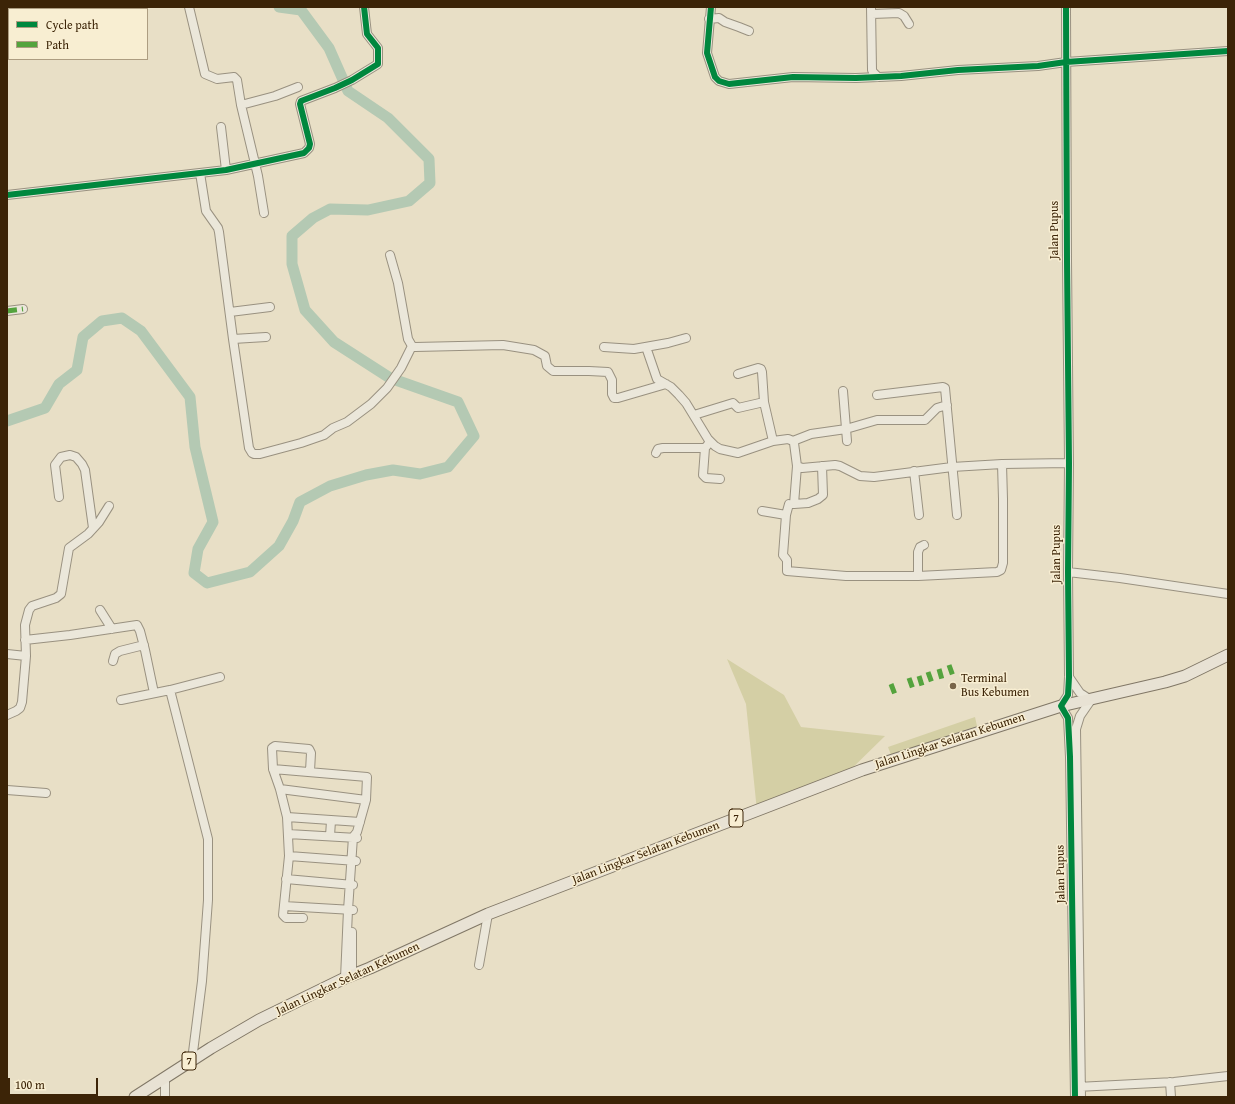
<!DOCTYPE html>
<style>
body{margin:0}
#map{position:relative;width:1235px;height:1104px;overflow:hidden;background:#e8dfc6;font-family:"Gentium Book Plus",serif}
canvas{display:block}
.frame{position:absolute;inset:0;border:8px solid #3c2407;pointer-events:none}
.legend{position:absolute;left:8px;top:8px;width:140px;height:52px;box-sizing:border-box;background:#f8eed2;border:1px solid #ad9d81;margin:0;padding:5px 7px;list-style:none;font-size:12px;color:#3c2407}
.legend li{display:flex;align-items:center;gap:8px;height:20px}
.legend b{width:20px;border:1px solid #ad9d81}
.scale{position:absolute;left:8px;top:1078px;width:90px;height:18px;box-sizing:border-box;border:2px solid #3c2407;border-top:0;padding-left:5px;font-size:12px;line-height:14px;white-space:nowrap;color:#3c2407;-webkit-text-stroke:3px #f8eed2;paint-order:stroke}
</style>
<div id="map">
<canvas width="1235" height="1104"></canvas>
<div class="frame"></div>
<ul class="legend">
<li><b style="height:5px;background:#00873e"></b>Cycle path</li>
<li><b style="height:5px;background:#54a33d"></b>Path</li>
</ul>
<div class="scale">100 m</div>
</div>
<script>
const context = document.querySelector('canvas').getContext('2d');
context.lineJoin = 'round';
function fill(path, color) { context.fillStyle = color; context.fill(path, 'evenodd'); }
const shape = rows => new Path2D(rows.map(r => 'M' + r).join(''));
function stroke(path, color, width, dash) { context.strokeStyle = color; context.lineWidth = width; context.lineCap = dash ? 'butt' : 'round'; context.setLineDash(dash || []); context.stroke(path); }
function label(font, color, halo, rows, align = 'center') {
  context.font = font + ' "Gentium Book Plus",serif'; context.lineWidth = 3; context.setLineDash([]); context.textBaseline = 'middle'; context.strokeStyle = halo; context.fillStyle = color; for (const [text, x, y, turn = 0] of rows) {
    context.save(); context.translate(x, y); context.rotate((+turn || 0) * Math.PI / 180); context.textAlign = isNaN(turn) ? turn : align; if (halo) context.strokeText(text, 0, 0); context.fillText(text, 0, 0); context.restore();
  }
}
fill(shape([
 [727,659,784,695,801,727,885,736,839,781,757,811,746,704],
 [975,717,977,726,891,755,888,747]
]), '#d4cfa5');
stroke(shape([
 [7,421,45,408,59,384,77,370,83,337,102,321,122,318,141,331,190,397,195,447,213,522,198,549,194,573,207,583,250,572,279,546,293,521,300,502,330,486,366,475,393,470,420,474,448,467,474,436,458,402,390,378,334,342,305,310,292,264,292,236,313,218,330,209,368,210,409,201,430,183,429,159,388,118,348,91,329,48,301,10,279,7]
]), '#b4c9b3', 11);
const minor = shape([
 [189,7,205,74,217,79,234,77,237,80,241,105,258,176,264,213],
 [711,7,707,53,715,77,719,81,729,84,793,77,856,78,901,76,958,70,1038,66,1066,62,1228,51],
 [871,7,872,70,873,72,878,77],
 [1066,7,1067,261,1069,463,1068,572,1069,677,1068,695,1061,706,1068,718,1070,757,1075,1097],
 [872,14,899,13,904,16,909,24],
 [709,19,719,18,725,22,739,27,749,31],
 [241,105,275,96,298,87],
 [221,127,226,170],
 [200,173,206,211,218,228,219,232,233,339,249,448,252,453,254,454,260,454,301,443,324,435,333,428,347,422,371,404,387,388,401,368,412,346],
 [7,195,226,170,304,153,309,148,310,144,300,104,301,101,335,88,352,80,378,64,378,48,367,34,364,7],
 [390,255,398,283,408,339,412,346,415,347,503,345,534,350,545,356,547,366,553,371,589,371,608,372,612,380,612,394,614,398,618,398,666,384],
 [7,311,23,309],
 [230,312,270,307],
 [233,339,266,337],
 [604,347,634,349,668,343,686,338],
 [646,347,657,379,671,387,679,395,686,403,708,439,715,446,720,449,738,453,773,441,788,439,793,441,794,443,797,466,794,504,808,503,818,499,823,495,822,466],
 [738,374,758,368,761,369,762,372,764,402,773,441],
 [843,391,847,441],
 [877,395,943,387,945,388,957,515],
 [694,415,733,403,738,408,764,402],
 [793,441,811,434,846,429,877,420,925,420,937,408,947,405],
 [710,442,705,448,703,475,706,478,720,479],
 [656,453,658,449,663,448,705,448],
 [797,466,802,468,835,465,840,466,860,476,874,477,952,467,1002,464,1069,463],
 [914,471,919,515],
 [59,497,55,465,61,457,70,455,76,457,82,464,85,470,93,528],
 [789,504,786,515,783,555,787,560,787,571,846,576,918,576,997,572,1001,570,1003,563,1003,499,1002,464],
 [762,511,786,515],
 [1068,572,1120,578,1228,594],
 [918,576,918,552,920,547,924,545],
 [100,610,112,629],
 [25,640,70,635,137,625,140,631,145,650,154,693],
 [7,654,26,656],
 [113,661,115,654,120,651,144,645],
 [1069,677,1080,693,1091,700,1080,716,1076,729,1081,1097],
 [170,690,208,839,208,900,202,981,192,1060],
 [121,700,170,690,220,677],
 [7,715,16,711,20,708,22,702,26,656,25,625,29,610,32,606,56,598,61,594,69,548,88,534,99,522,109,506],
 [273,769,367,777,366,800,357,832,353,837,348,910,345,978],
 [280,789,366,800],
 [7,790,46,793],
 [287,817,360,822],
 [288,834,357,838],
 [330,836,331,821],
 [289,856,356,861],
 [286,879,353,885],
 [284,906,353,910],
 [303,918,286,918,283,915,289,856,287,817,280,789,273,769,272,748,275,746,309,749,311,753,310,771],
 [479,965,488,914],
 [352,976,352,932],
 [165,1079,165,1097],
 [1170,1082,1171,1097],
 [1077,1087,1174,1082,1228,1076]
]);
const highway = shape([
 [135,1097,211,1048,259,1020,345,978,370,968,488,914,862,770,1061,706,1165,682,1185,676,1228,655]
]);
stroke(minor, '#999180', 10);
stroke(highway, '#807766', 13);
stroke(minor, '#ebe7da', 8);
stroke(highway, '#e8e2d4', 11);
stroke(shape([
 [7,311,23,309],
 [949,665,954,679],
 [939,669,943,683],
 [928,672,933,686],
 [919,676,923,689],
 [909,678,914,692],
 [891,684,896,697]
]), '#54a33d', 5, [10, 5]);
stroke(shape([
 [711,7,707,53,715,77,719,81,729,84,793,77,856,78,901,76,958,70,1038,66,1066,62,1228,51],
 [1066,7,1067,261,1069,463,1068,572,1069,677,1068,695,1061,706,1068,718,1070,757,1075,1097],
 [7,195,226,170,304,153,309,148,310,144,300,104,301,101,335,88,352,80,378,64,378,48,367,34,364,7]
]), '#00873e', 6);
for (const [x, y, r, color] of [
 [953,686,4,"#78654a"]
]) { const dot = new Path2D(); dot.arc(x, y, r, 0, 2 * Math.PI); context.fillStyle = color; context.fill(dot); stroke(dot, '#f8eed2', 1.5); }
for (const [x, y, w] of [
 [736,818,14],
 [189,1061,14]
]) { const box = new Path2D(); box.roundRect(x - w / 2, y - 9, w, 18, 3); context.fillStyle = '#f8eed2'; context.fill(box); stroke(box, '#3c2407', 1); }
label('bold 11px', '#3c2407', null, [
 ["7",736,818],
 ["7",189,1061]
]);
label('12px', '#3c2407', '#f8eed2', [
 ["Jalan Pupus",1055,230,-90],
 ["Jalan Pupus",1057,554,-90],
 ["Jalan Lingkar Selatan Kebumen",950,741,-18],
 ["Jalan Lingkar Selatan Kebumen",646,853,-21],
 ["Jalan Pupus",1061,874,-91],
 ["Jalan Lingkar Selatan Kebumen",348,979,-25]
]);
label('12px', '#3c2407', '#f8eed2', [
 ["Terminal",961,679],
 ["Bus Kebumen",961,693]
], 'left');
</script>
